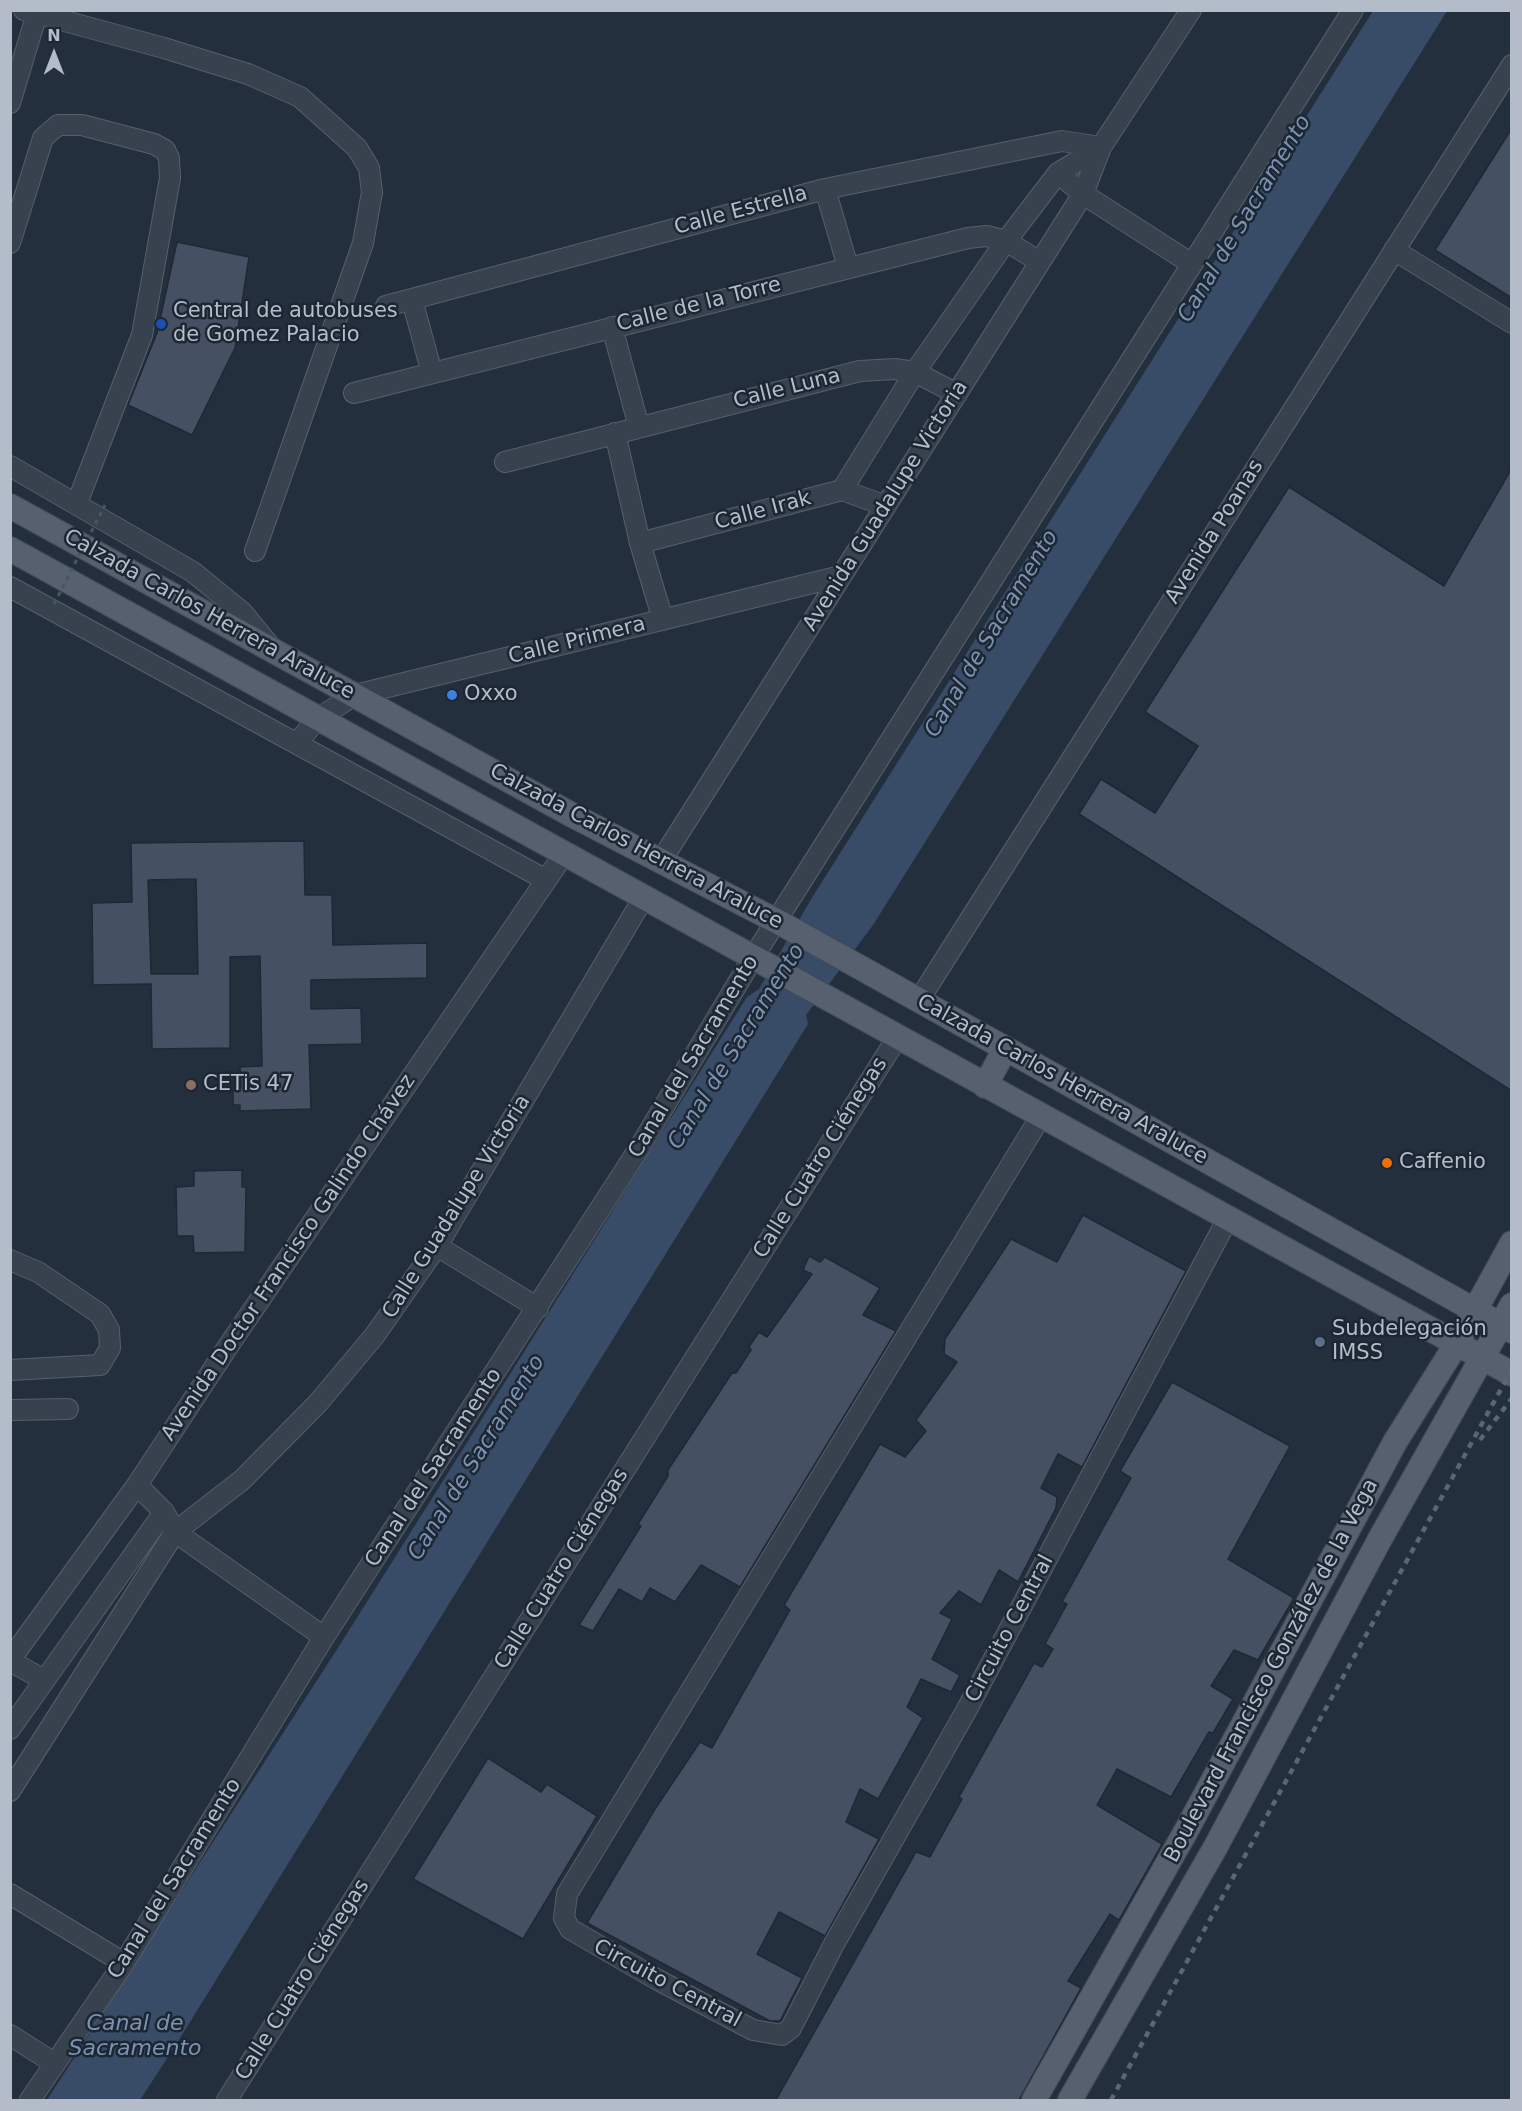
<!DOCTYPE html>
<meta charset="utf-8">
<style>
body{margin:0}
#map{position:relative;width:1522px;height:2111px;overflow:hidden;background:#242f3e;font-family:"DejaVu Sans",sans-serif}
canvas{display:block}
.frame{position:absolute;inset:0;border:12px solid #b4bcc9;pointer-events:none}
.north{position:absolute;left:24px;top:24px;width:60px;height:60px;-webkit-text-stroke:4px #1d2633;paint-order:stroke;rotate:0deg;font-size:16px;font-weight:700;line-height:24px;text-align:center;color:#b4bcc9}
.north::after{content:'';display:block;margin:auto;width:21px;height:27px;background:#b4bcc9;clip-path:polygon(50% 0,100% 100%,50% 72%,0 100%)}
</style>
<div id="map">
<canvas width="1522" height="2111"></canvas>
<div class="frame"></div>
<div class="north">N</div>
</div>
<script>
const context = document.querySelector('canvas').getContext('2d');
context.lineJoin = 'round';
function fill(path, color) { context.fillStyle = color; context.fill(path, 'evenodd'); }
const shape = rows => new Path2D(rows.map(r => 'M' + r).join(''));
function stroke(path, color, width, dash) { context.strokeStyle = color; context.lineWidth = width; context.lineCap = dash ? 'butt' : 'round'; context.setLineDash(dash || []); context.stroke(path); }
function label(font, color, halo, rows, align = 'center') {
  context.font = font + ' "DejaVu Sans",sans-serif'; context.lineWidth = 5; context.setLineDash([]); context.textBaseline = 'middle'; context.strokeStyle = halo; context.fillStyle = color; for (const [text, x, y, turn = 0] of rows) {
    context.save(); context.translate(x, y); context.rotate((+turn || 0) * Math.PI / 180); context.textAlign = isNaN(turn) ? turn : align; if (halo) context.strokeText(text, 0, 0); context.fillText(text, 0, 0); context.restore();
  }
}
fill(shape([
 [1373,11,1447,11,873,925,806,1015,808,1024,177,2043,140,2100,47,2100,343,1640,747,997,759,989,813,896]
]), '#394c67');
const building = shape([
 [1512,128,1512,298,1435,250,1512,128],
 [177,242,249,257,235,348,192,435,128,405,157,333,177,242],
 [1512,468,1512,1091,1079,814,1101,779,1155,813,1198,746,1145,712,1289,487,1444,586,1512,468],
 [304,841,305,895,332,895,333,945,427,943,427,978,311,980,311,1009,361,1008,362,1044,309,1045,311,1109,240,1111,240,1105,233,1105,233,1087,241,1087,240,1067,262,1066,260,956,230,957,230,1048,152,1049,151,984,93,985,92,903,132,902,131,843,304,841],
 [196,879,198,974,151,974,148,880,196,879],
 [242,1170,242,1187,246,1187,245,1252,194,1253,193,1236,177,1236,176,1187,194,1186,194,1171,242,1170],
 [1083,1215,1186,1271,1082,1467,1058,1454,1041,1488,1057,1497,1056,1508,1018,1582,999,1570,981,1605,959,1591,940,1613,952,1619,932,1659,960,1675,951,1692,921,1679,907,1707,923,1718,878,1799,860,1789,846,1822,879,1839,825,1936,779,1912,757,1954,802,1978,780,2021,770,2021,587,1923,655,1809,700,1742,712,1748,790,1610,784,1605,880,1444,905,1457,926,1431,916,1420,957,1362,944,1354,945,1339,1011,1239,1057,1262,1083,1215],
 [809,1256,820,1262,825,1257,880,1288,863,1315,896,1331,740,1587,701,1565,675,1602,650,1588,642,1602,619,1589,593,1631,579,1625,641,1526,638,1524,668,1476,668,1470,732,1373,736,1373,751,1350,749,1347,759,1332,767,1337,812,1274,803,1270,809,1256],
 [1172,1382,1290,1446,1228,1559,1294,1598,1258,1660,1234,1650,1211,1686,1233,1699,1213,1733,1209,1732,1171,1797,1117,1769,1097,1805,1162,1844,1119,1920,1110,1914,1068,1981,1081,1988,1019,2100,776,2100,916,1852,930,1857,962,1799,959,1797,1034,1663,1042,1667,1053,1649,1045,1644,1067,1604,1062,1602,1131,1478,1120,1471,1172,1382],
 [488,1758,541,1792,547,1784,597,1816,523,1939,413,1879,488,1758]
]);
fill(building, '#455162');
stroke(building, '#1f2835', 1.5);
const minor = shape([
 [24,10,164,48,248,74,300,97,357,148,369,168,372,192,363,243,255,551],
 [10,103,38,10],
 [1058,173,1083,194,1192,264],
 [825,189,848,267],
 [10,243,43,138,58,125,82,125,154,144,165,150,169,158,170,178,142,335,77,503],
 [1394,250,1512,323],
 [412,300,432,373],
 [386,306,825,189,1062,141,1101,147],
 [612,327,639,427],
 [354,393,968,238,987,236,1006,241,1040,262],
 [615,433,640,543,663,620],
 [505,462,860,371,895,369,915,372,957,394],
 [10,466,193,572,242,612,270,646],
 [842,490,915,372,1006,241,1058,173,1101,147],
 [640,543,842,490,886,506],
 [10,587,546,880],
 [297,743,317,719,355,695,841,576],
 [661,861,1083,194,1101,147,1191,10],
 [919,1000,1512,65],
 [1041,1116,567,1894,564,1918,570,1929,658,1980,753,2030,782,2035,791,2028,834,1944,966,1711,1228,1218],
 [437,1246,538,1308],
 [10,1260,38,1272,100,1314,109,1330,110,1348,100,1365,10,1370],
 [10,1410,68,1409],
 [137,1485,164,1512,175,1532,324,1637],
 [10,1660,137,1485,231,1342,564,854],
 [10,1661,44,1680],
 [10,1729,164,1512],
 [10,1791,175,1532,242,1480,318,1403,375,1335,437,1246,644,897],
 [10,1894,124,1963],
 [10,2035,54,2063],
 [30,2100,124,1963,324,1637,638,1150,754,956,1353,10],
 [227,2100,897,1038]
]);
const major = shape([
 [10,506,572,815,784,925,1512,1331],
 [10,549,1512,1374],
 [985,1086,1005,1049],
 [1034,2100,1186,1831,1395,1442,1457,1343,1512,1243],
 [1070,2100,1215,1848,1381,1537,1512,1305]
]);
stroke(minor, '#565f6c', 22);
stroke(major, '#414a57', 26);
stroke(minor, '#38414e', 20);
stroke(major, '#56606e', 24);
stroke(shape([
 [1480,1440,1512,1398],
 [1111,2100,1512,1369]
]), '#5a6575', 4.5, [6, 6]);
stroke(shape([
 [54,604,105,505]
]), '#44595c', 3, [4.5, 4.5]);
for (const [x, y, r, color] of [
 [161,324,6,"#1a4fb4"],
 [452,695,6,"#3f7fe0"],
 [191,1085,6,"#8d6e63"],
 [1387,1163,6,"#e8710a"],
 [1320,1342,6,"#5c6f8a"]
]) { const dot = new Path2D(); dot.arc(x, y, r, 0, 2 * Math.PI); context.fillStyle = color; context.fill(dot); stroke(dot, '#1d2633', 2); }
label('21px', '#b4bcc9', '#1d2633', [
 ["Calle Estrella",741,211,-15],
 ["Calle de la Torre",699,305,-14],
 ["Calle Luna",787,389,-14],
 ["Avenida Guadalupe Victoria",886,506,-58],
 ["Calle Irak",763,511,-15],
 ["Avenida Poanas",1215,532,-58],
 ["Calzada Carlos Herrera Araluce",209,615,29],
 ["Calle Primera",577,641,-14],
 ["Calzada Carlos Herrera Araluce",636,847,28],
 ["Canal del Sacramento",694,1057,-59],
 ["Calzada Carlos Herrera Araluce",1062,1080,29],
 ["Calle Cuatro Ciénegas",821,1158,-58],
 ["Calle Guadalupe Victoria",457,1207,-58],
 ["Avenida Doctor Francisco Galindo Chávez",289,1258,-56],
 ["Canal del Sacramento",434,1468,-57],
 ["Calle Cuatro Ciénegas",562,1569,-58],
 ["Circuito Central",1010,1629,-62],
 ["Boulevard Francisco González de la Vega",1272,1671,-62],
 ["Canal del Sacramento",175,1879,-58],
 ["Calle Cuatro Ciénegas",303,1980,-58],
 ["Circuito Central",667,1984,28]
]);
label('21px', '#b4bcc9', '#1d2633', [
 ["Central de autobuses",173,312],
 ["de Gomez Palacio",173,336],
 ["Oxxo",464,695],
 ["CETis 47",203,1085],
 ["Caffenio",1399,1163],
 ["Subdelegación",1332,1330],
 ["IMSS",1332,1354]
], 'left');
label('italic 22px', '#7c92b1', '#1d2633', [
 ["Canal de Sacramento",1245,219,-59],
 ["Canal de Sacramento",992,634,-59],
 ["Canal de Sacramento",737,1047,-58],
 ["Canal de Sacramento",477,1458,-58],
 ["Canal de",135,2024],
 ["Sacramento",135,2049]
]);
</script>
